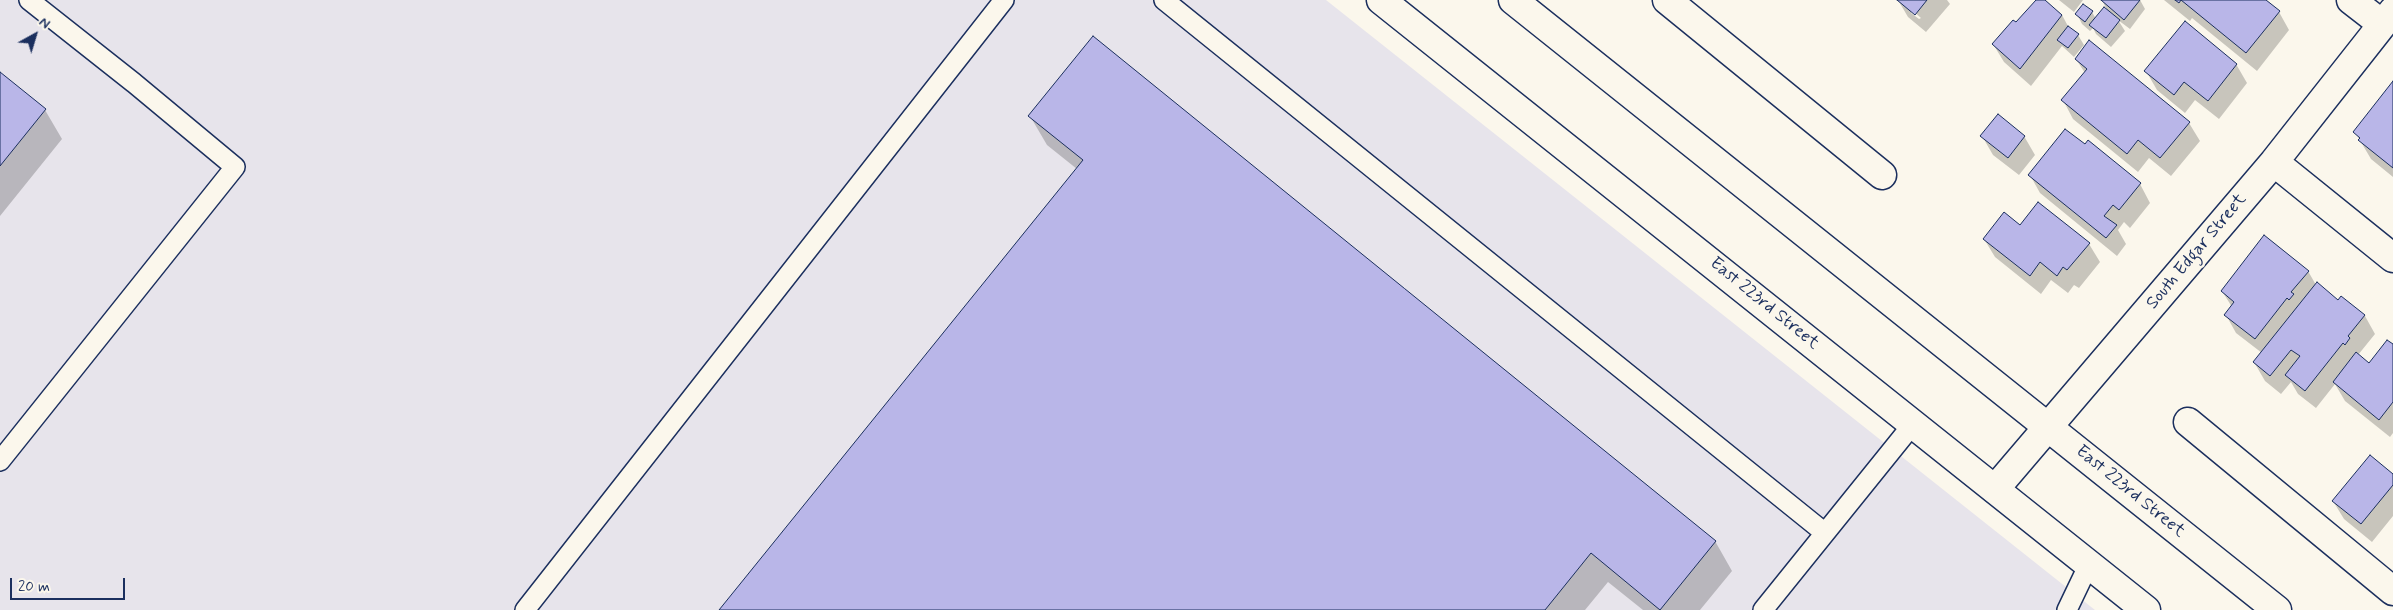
<!DOCTYPE html>
<style>
body{margin:0}
#map{position:relative;width:2393px;height:610px;overflow:hidden;background:#fbf7ec;font-family:Mynerve,sans-serif}
canvas{display:block}
.north{position:absolute;left:10px;top:10px;width:50px;height:50px;-webkit-text-stroke:4px #fbf7ec;paint-order:stroke;rotate:39deg;font-size:14px;font-weight:700;line-height:20px;text-align:center;color:#1b2f5e}
.north::after{content:'';display:block;margin:auto;width:18px;height:22px;background:#1b2f5e;clip-path:polygon(50% 0,100% 100%,50% 72%,0 100%)}
.scale{position:absolute;left:10px;top:578px;width:115px;height:22px;box-sizing:border-box;border:2px solid #1b2f5e;border-top:0;padding-left:6px;font-size:15px;line-height:18px;white-space:nowrap;color:#1b2f5e;-webkit-text-stroke:4px #fbf7ec;paint-order:stroke}
</style>
<div id="map">
<canvas width="2393" height="610"></canvas>
<div class="north">N</div>
<div class="scale">20 m</div>
</div>
<script>
const context = document.querySelector('canvas').getContext('2d');
context.lineJoin = 'round';
function fill(path, color) { context.fillStyle = color; context.fill(path, 'evenodd'); }
const shape = rows => new Path2D(rows.map(r => 'M' + r).join(''));
function stroke(path, color, width, dash) { context.strokeStyle = color; context.lineWidth = width; context.lineCap = dash ? 'butt' : 'round'; context.setLineDash(dash || []); context.stroke(path); }
function label(font, color, halo, rows, align = 'center') {
  context.font = font + ' Mynerve,sans-serif'; context.lineWidth = 5; context.setLineDash([]); context.textBaseline = 'middle'; context.strokeStyle = halo; context.fillStyle = color; for (const [text, x, y, turn = 0] of rows) {
    context.save(); context.translate(x, y); context.rotate((+turn || 0) * Math.PI / 180); context.textAlign = isNaN(turn) ? turn : align; if (halo) context.strokeText(text, 0, 0); context.fillText(text, 0, 0); context.restore();
  }
}
fill(shape([
 [0,0,1326,0,2095,610,0,610]
]), '#e7e4eb');
fill(shape([
 [1898,0,1947,0,1950,4,1926,32,1908,17],
 [1911,9,1921,18,1919,19,1911,13],
 [2037,0,2043,0,2062,15,2069,28,2078,35,2084,45,2074,57,2062,46,2031,86,2004,62,1993,44,2016,24],
 [2059,0,2083,0,2074,12],
 [2102,0,2140,0,2145,9,2130,29,2118,20,2125,31,2111,47,2096,34,2093,28,2090,31,2082,24,2077,14,2092,12,2096,19,2108,12],
 [2164,0,2264,0,2279,12,2289,30,2257,71,2192,18,2190,21],
 [2076,59,2189,123,2200,141,2171,176,2149,158,2138,172,2073,119,2063,100,2085,73],
 [2236,64,2247,83,2219,119,2195,100,2185,113,2157,90,2146,71],
 [0,74,45,110,62,139,0,216],
 [2393,83,2393,177,2371,159,2355,132],
 [1030,116,1715,541,1732,571,1700,610,1643,610,1608,582,1585,610,720,610,1077,169,1047,145],
 [1982,136,2024,136,2035,155,2019,175,1993,155],
 [2030,175,2140,184,2150,203,2130,228,2124,222,2118,230,2126,244,2117,256,2040,193],
 [2021,227,2089,244,2100,262,2079,288,2074,285,2068,293,2051,280,2041,294,1995,257,1984,239],
 [2308,271,2316,285,2338,302,2365,316,2375,334,2358,355,2369,364,2393,346,2393,433,2390,437,2345,401,2335,384,2316,408,2298,394,2291,382,2281,394,2265,381,2254,362,2262,353,2236,333,2226,315,2232,307,2222,291],
 [2393,476,2393,516,2372,542,2344,519,2333,501]
]), '#0003');
const building = shape([
 [1897,0,1927,0,1915,15,1897,0],
 [2036,0,2045,0,2062,15,2020,69,1992,44,2013,20,2016,22,2036,0],
 [2101,0,2140,0,2124,20,2101,0],
 [2175,0,2266,0,2280,11,2246,53,2181,0,2179,3,2175,0],
 [2083,4,2093,11,2085,22,2075,14,2083,4],
 [2104,7,2120,20,2106,38,2089,25,2104,7],
 [2185,21,2237,64,2208,101,2184,82,2174,95,2144,71,2185,21],
 [2068,26,2079,34,2068,48,2057,40,2068,26],
 [1093,36,1716,541,1660,610,1591,553,1545,610,719,610,1083,160,1028,116,1093,36],
 [2089,40,2190,122,2160,158,2138,140,2127,154,2061,100,2087,69,2075,59,2089,40],
 [0,72,46,109,0,166,0,72],
 [2393,81,2393,168,2358,140,2360,138,2353,132,2393,81],
 [1998,114,2025,136,2008,158,1980,136,1998,114],
 [2065,129,2085,144,2088,140,2141,183,2119,210,2113,205,2104,216,2117,225,2106,238,2028,175,2065,129],
 [2038,202,2090,243,2067,270,2063,267,2057,276,2040,262,2030,276,1983,239,2004,212,2020,225,2038,202],
 [2264,235,2309,271,2291,292,2294,294,2289,300,2287,298,2255,339,2224,315,2234,302,2221,291,2264,235],
 [2317,282,2338,300,2341,296,2365,315,2348,336,2350,338,2345,345,2343,343,2305,391,2285,375,2300,356,2291,350,2270,376,2253,362,2317,282],
 [2387,340,2393,344,2393,402,2379,420,2333,382,2356,352,2369,363,2387,340],
 [2370,455,2393,474,2393,485,2361,524,2332,501,2370,455]
]);
fill(building, '#b9b6e8');
stroke(building, '#1b2f5e', 1);
const service = shape([
 [1164,0,1825,533],
 [0,461,235,167,134,83,29,0],
 [525,610,1004,0],
 [1763,610,1913,424],
 [2067,610,2089,564]
]);
const minor = shape([
 [1667,0,1882,175],
 [2351,0,2382,24],
 [2274,162,2393,258],
 [2188,422,2393,591],
 [1995,489,2274,162,2393,11]
]);
const secondary = shape([
 [1381,0,2146,610],
 [1513,0,2277,610]
]);
stroke(service, '#1b2f5e', 22);
stroke(minor, '#1b2f5e', 31);
stroke(secondary, '#1b2f5e', 31);
stroke(service, '#fbf7ec', 19);
stroke(minor, '#fbf7ec', 28);
stroke(secondary, '#fbf7ec', 28);
label('18px', '#1b2f5e', '#fbf7ec', [
 ["South Edgar Street",2197,252,-50],
 ["East 223rd Street",1764,304,39],
 ["East 223rd Street",2130,492,39]
]);
</script>
